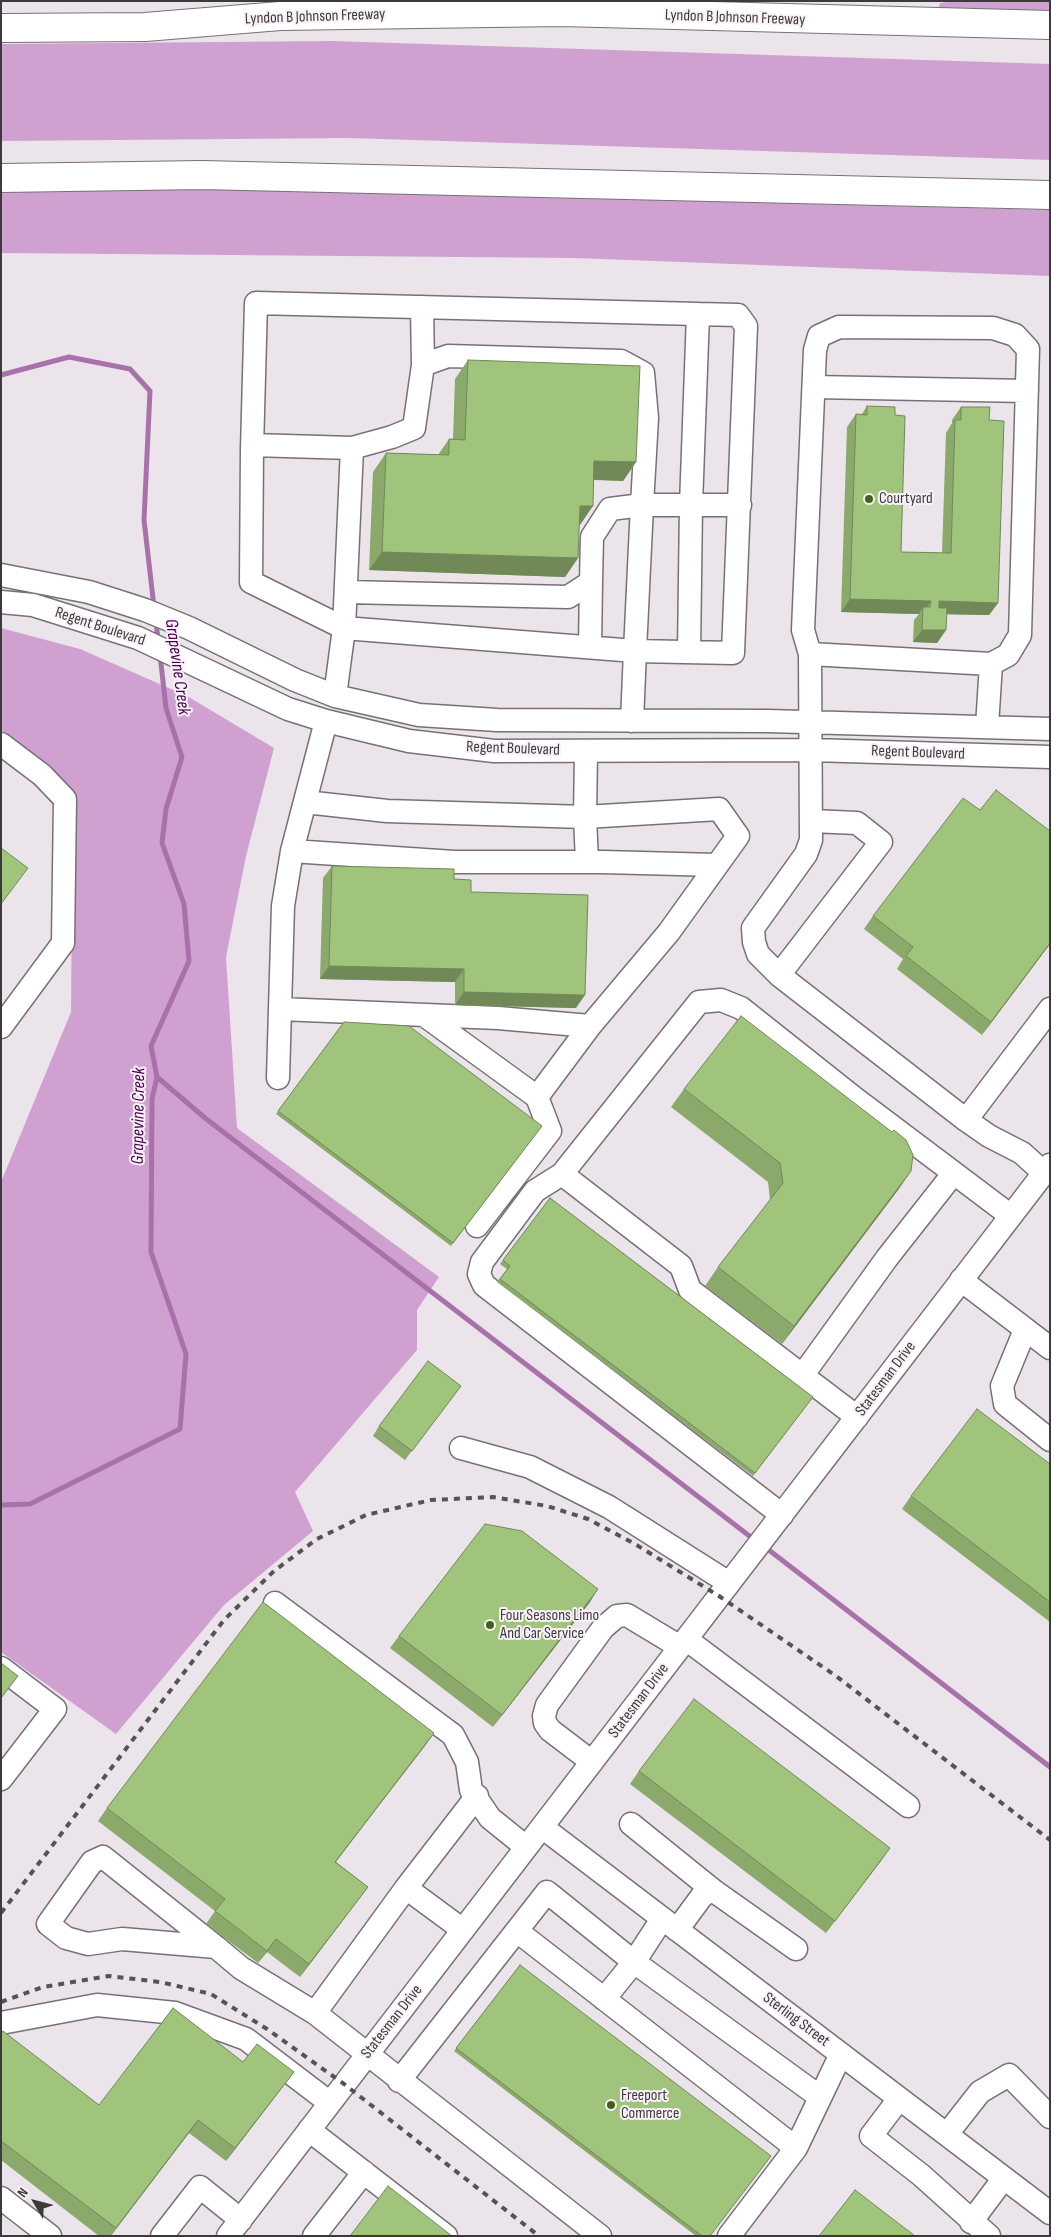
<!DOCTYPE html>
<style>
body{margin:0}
#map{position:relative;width:1051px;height:2237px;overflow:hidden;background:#ebe4eb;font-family:"Sofia Sans Condensed",sans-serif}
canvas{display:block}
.frame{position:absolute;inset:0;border:2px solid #3d3a3c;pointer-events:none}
.north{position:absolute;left:10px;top:2177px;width:50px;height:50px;-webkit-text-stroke:4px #f8f2f8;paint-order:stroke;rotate:307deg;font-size:14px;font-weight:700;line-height:20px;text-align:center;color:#3d3a3c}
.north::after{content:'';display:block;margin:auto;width:18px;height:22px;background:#3d3a3c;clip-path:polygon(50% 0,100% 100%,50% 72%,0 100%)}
</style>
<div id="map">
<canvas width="1051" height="2237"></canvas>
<div class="frame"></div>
<div class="north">N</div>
</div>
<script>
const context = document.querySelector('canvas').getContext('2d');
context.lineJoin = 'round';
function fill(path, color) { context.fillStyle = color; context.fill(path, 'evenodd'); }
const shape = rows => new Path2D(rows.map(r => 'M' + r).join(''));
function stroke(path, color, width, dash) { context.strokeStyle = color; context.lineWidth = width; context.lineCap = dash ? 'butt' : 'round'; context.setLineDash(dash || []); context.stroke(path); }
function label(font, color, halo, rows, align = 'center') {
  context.font = font + ' "Sofia Sans Condensed",sans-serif'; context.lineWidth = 4; context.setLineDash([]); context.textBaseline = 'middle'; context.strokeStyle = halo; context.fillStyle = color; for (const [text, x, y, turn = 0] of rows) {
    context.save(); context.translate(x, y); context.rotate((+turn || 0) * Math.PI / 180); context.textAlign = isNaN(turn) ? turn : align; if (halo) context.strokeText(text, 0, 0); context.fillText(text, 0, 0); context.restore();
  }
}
fill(shape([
 [955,1,1050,1,1050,14,938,11,940,3],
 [332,41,1050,64,1050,160,349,138,1,141,1,44],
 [104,186,1050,210,1050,276,575,258,1,253,1,192],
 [1,628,80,649,187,696,274,748,246,856,226,957,237,1128,439,1277,417,1310,417,1350,295,1492,313,1531,224,1605,116,1734,1,1652,1,1182,71,1012,72,890,77,830,67,792,38,758,1,730]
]), '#d0a1d0');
stroke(shape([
 [1,375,69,357,130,369,150,391,144,520,154,607],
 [156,621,158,640],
 [157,1077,205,1118,756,1541],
 [1,1505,30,1504,180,1429,186,1354,151,1252,152,1099,157,1077,151,1046,189,961,184,904,162,843,166,809,182,757,166,708,160,655],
 [765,1547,1050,1767]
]), '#a971aa', 5);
const minor = shape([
 [422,307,423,365],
 [814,387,1027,391],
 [252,445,352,448,344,628,635,651,642,505,740,505],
 [1,575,89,592,145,610,189,628,295,680,335,696,419,715,497,720,768,721,1050,729],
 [346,592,568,597,591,582,592,537,610,509,642,505,647,418,643,373,621,361,448,356,423,365,414,428,392,437,352,448],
 [1,602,33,605,138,638,288,709,326,721,409,741,494,751,811,750,1050,757],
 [590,647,591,582],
 [689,652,691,505,698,314],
 [810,654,991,664],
 [335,696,344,628,251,582,252,449,256,303,738,315,746,326,733,653,635,651,632,721],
 [987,726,991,664,1008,655,1020,635,1028,349,1015,335,993,328,839,327,819,336,815,350,803,630,810,654,811,840,806,854,753,928,754,942,758,954,779,975,966,1120,989,1136,1022,1153,1044,1173],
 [1,744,42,775,65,799,63,943,1,1027],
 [305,802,387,811,585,817,587,862],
 [292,851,454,862,603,862,716,865],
 [779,975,881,842,857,823,812,821],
 [280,1009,498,1018,590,1026,669,932,738,836,719,809,585,817,586,751],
 [424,1015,537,1097,590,1026],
 [278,1078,283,906,292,851,326,721],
 [966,1120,1050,1009],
 [562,1174,535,1191,482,1262,479,1274,484,1285,782,1515],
 [477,1226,550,1131,537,1097],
 [961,1280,1050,1348],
 [1025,1330,1002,1386,1005,1404,1050,1440],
 [802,1376,887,1258,953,1174],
 [857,1417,690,1290,681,1266,562,1174,699,1002,721,1000,741,1008,857,1100,1011,1216],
 [461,1448,530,1467,609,1507,729,1583],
 [275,1603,453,1735,467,1762,471,1790,490,1818,526,1847],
 [686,1639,908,1806],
 [1,1668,55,1709,1,1779],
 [592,1762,550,1730,545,1723,544,1716,547,1705,603,1628,617,1616,627,1615,680,1647],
 [631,1824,714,1891],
 [542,1827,1050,2213],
 [406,1888,463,1930],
 [677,1930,702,1896,708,1892,714,1891,796,1949],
 [517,1931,796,2148],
 [216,1947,103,1857,92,1862,48,1924,66,1938,88,1944,122,1939,216,1947,241,1968,315,2013,600,2236],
 [604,1999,634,1962,820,2097],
 [315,2013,406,1888,477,1796],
 [1,2023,97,2005,175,2013,246,2039,330,2103],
 [399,2081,547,1892,634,1962,662,1919],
 [899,2099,871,2136,921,2175,989,2236],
 [309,2130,446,2236],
 [947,2134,980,2092,1009,2075,1050,2117],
 [1,2198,50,2236],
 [971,2222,1004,2178],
 [162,2236,200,2187,241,2220],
 [228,2236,1050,1165],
 [314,2236,364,2172],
 [729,2236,796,2148,841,2054]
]);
const highway = shape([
 [1,28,145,27,280,16,562,12,1050,25],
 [1,178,202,175,1050,195]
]);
stroke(minor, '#777177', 25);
stroke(highway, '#777177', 30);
stroke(minor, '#fff', 22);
stroke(highway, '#fff', 28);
stroke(shape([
 [1,1913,224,1620,274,1571,317,1539,366,1515,431,1500,493,1497,547,1506,588,1519,635,1544,719,1596,836,1676,1050,1840],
 [1,2002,43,1987,109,1976,160,1982,211,1994,267,2029,344,2084,539,2236]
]), '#565255', 4, [6, 6]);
fill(shape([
 [468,360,636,462,623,481,594,480,579,525,578,558,565,577,369,570,373,472,386,453,438,455,449,439,453,439,455,379],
 [867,406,895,415,901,552,942,553,946,433,952,423,952,420,961,407,989,420,998,603,989,615,946,614,946,630,937,643,913,642,914,620,919,614,841,612,847,427,856,414,862,414],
 [980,810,1050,944,982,1035,897,969,903,959,864,929,873,916],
 [332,866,454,879,471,892,576,1008,455,1005,455,982,320,979,323,878],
 [344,1022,542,1126,451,1246,276,1114],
 [684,1089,911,1171,898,1190,782,1344,705,1286,718,1267,770,1200,768,1182,671,1107],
 [550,1198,813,1397,753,1476,497,1282,507,1269,500,1264],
 [461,1386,405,1460,373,1436,379,1426],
 [1050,1464,1050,1622,902,1509,911,1496],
 [590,1602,493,1727,390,1648,399,1636],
 [434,1733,336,1862,368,1887,300,1977,267,1952,258,1963,206,1924,215,1911,98,1821,107,1808],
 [639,1771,890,1848,826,1933,630,1784],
 [520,1965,710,2236,696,2236,454,2051],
 [1,2034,99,2105,243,2062,294,2072,226,2161,189,2133,111,2236,99,2236,1,2160]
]), '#8aa96b');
fill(shape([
 [594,461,636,462,623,481,581,479],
 [580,506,593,506,580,525],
 [382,552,578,558,565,577,369,570],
 [850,599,931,601,923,612,923,607,919,614,841,612],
 [939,601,998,603,989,615,930,614],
 [922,630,946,630,937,643,913,642],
 [1050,943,1050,944,982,1035,991,1022],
 [329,966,464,969,455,982,320,979],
 [464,992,585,995,576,1008,455,1005],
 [911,1171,898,1190,782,1344,794,1326],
 [598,1589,590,1602,493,1727,502,1715],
 [434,1733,425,1746,326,1874,335,1862],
 [890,1848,881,1861,826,1933,835,1921],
 [368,1887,359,1899,300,1977,309,1964],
 [276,1939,267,1952,258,1963],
 [294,2072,285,2084,226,2161,235,2148],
 [198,2120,189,2133,110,2236,116,2228]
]), '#708957');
const building = shape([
 [468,360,640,366,636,462,594,461,593,506,580,506,578,558,382,552,386,453,449,455,449,439,465,440,468,360],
 [867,406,895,407,895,415,905,416,901,552,951,553,955,420,961,420,961,407,990,407,989,420,1004,421,998,603,939,601,939,608,947,608,946,630,922,630,923,607,930,607,931,601,850,599,856,414,867,415,867,406],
 [996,790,1050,831,1050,943,991,1022,906,956,913,947,873,916,963,798,980,810,996,790],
 [1,848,28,868,1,904,1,848],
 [332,866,454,869,454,879,471,880,471,892,588,895,585,995,464,992,464,969,329,966,332,866],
 [741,1016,892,1132,894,1130,906,1140,913,1155,911,1171,794,1326,718,1267,783,1183,780,1163,684,1089,741,1016],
 [344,1022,409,1026,542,1126,453,1243,278,1111,344,1022],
 [550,1198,813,1397,755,1473,500,1279,510,1266,503,1260,550,1198],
 [428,1361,461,1386,412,1451,379,1426,428,1361],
 [977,1409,1050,1464,1050,1602,911,1496,977,1409],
 [485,1524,522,1531,598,1589,502,1715,399,1636,485,1524],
 [263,1602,434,1733,335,1862,368,1887,309,1964,276,1939,267,1951,215,1911,225,1899,107,1808,263,1602],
 [1,1663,18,1676,1,1698,1,1663],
 [694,1699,890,1848,835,1921,639,1771,694,1699],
 [520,1965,771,2156,710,2236,702,2236,456,2048,520,1965],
 [173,2008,243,2062,257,2044,294,2072,235,2148,198,2120,116,2228,1,2141,1,2034,3,2031,99,2105,173,2008],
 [388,2186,452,2236,350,2236,388,2186],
 [855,2190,915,2236,819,2236,855,2190]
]);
fill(building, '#a0c47c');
stroke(building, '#708957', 1);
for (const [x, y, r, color] of [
 [869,499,5,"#416116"],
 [490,1625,5,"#416116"],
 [611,2105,5,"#416116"]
]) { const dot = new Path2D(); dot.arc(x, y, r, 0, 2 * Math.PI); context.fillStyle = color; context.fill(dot); stroke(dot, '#f8f2f8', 2); }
label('16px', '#3d3a3c', '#f8f2f8', [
 ["Lyndon B Johnson Freeway",315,17,-2],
 ["Lyndon B Johnson Freeway",735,18,2],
 ["Regent Boulevard",100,627,18],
 ["Regent Boulevard",513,749,2],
 ["Regent Boulevard",918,753,2],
 ["Statesman Drive",886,1379,-53],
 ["Statesman Drive",639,1701,-53],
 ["Sterling Street",796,2020,37],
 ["Statesman Drive",392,2022,-52]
]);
label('16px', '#3d3a3c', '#f8f2f8', [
 ["Courtyard",879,499],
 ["Four Seasons Limo",500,1616],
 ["And Car Service",500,1634],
 ["Freeport",621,2096],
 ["Commerce",621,2114]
], 'left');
label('italic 18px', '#49004d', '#f8f2f8', [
 ["Grapevine Creek",177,667,82],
 ["Grapevine Creek",139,1116,-89]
]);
</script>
